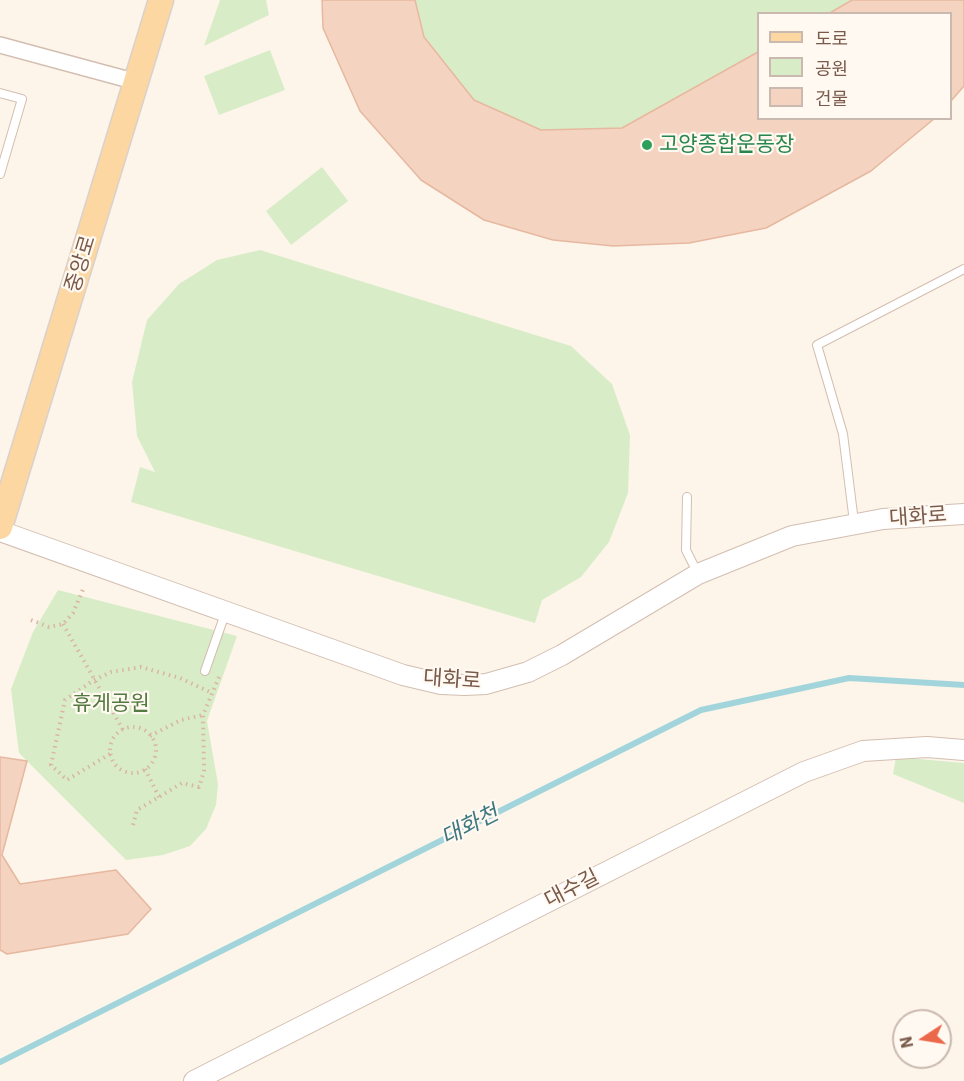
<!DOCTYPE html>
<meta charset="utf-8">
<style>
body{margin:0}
#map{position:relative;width:964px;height:1081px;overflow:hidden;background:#fdf5ea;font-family:"IBM Plex Sans","Noto Sans KR",sans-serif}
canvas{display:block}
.legend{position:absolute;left:757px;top:12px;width:195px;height:108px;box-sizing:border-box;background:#fff9f1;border:2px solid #cab9af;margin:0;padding:8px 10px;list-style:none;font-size:18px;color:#7a5a4b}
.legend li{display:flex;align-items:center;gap:12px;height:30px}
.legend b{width:30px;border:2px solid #cab9af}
.north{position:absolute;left:892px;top:1009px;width:60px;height:60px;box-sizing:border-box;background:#fff9f1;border:2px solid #cab9af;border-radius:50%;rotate:258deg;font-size:16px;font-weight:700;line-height:24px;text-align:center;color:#7a5a4b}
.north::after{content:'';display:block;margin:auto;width:21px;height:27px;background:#eb684b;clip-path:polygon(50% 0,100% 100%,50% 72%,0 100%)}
</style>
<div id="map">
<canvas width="964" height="1081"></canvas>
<ul class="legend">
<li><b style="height:8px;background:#fdd7a1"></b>도로</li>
<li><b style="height:16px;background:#d8edc7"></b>공원</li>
<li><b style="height:16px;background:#f4d3c0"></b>건물</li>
</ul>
<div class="north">N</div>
</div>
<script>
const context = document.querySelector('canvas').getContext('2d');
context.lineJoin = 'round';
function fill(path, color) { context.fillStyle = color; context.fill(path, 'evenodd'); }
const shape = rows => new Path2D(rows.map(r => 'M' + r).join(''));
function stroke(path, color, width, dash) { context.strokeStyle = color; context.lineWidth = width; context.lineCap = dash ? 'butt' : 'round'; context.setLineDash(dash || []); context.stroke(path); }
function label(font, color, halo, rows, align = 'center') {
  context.font = font + ' "IBM Plex Sans","Noto Sans KR",sans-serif'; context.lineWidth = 4.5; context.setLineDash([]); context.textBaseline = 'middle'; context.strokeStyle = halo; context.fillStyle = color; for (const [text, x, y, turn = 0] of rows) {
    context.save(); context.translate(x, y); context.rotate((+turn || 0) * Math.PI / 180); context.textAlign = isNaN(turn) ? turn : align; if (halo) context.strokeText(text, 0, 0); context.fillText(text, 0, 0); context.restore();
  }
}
fill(shape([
 [220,0,266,0,269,15,204,46],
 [322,0,964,0,964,86,951,102,950,14,758,14,758,118,935,119,871,171,766,228,689,243,613,246,553,240,323,28],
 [270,50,285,90,219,115,204,76],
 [322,167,348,201,291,245,266,211],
 [260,250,571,346,612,384,630,435,628,493,609,542,581,577,542,600,535,623,131,502,140,467,155,472,137,436,132,382,147,320,179,284,217,260],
 [58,590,237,636,207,721,218,784,216,805,206,829,190,846,163,855,126,860,19,753,11,689,33,632],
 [896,757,964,763,964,803,893,774]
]), '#d8edc7');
stroke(shape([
 [0,1062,701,710,849,678,964,685]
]), '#a2d5db', 6);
const building = shape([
 [322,0,415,0,424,37,474,100,541,130,622,128,758,52,758,118,935,118,871,171,766,228,689,243,613,246,553,240,484,220,421,180,360,111,323,28,322,0],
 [852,0,964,0,964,86,950,102,950,14,828,14,852,0],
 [0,757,27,761,2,855,20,884,116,870,151,909,128,934,7,954,0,950,0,757]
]);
fill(building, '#f4d3c0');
stroke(building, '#e7b8a0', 1.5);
const service = shape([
 [0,93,22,99,0,174],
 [687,497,686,550,697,572],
 [854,522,843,434,817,345,964,269],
 [205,671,226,611]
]);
const minor = shape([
 [0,45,137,82]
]);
const tertiary = shape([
 [0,531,403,675,441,684,465,685,486,684,528,672,562,655,698,574,792,536,883,519,964,514],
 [194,1081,804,772,863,751,927,747,964,750]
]);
const primary = shape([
 [0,527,161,0]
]);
stroke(service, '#d3beb1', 10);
stroke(minor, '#d3beb1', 18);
stroke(tertiary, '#d3beb1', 22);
stroke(primary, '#dad1cd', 27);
stroke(shape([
 [31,620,49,627,63,624,73,613,84,587],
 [63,624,123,730],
 '110 750a23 23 0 1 1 46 0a23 23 0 1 1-46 0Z',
 [150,736,181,720,203,715],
 [110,754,67,780,51,765,65,700,94,680,111,672,141,667,180,678,212,693],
 [145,769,159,797],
 [133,825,137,810,159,797,182,783,199,787,204,771,203,715,219,677]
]), '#dab6a2', 4, [1.5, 4.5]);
stroke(service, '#fff', 8);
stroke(minor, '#fff', 15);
stroke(tertiary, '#fff', 20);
stroke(primary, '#fdd7a1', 24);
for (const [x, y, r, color] of [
 [647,145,6,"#2e9e5b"]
]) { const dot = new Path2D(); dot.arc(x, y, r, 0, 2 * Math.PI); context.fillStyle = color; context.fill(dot); stroke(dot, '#fff9f1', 2); }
label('21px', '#27864d', '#fff9f1', [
 ["고양종합운동장",659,145]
], 'left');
label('21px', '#7a5a4b', '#fff9f1', [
 ["중앙로",81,264,-73],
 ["대화로",918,517,-4],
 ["대화로",452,680,4],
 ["대수길",572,889,-27]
]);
label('21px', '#537a40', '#fff9f1', [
 ["휴게공원",111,704]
]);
label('italic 22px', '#3d777f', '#fff9f1', [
 ["대화천",470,826,-27]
]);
</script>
